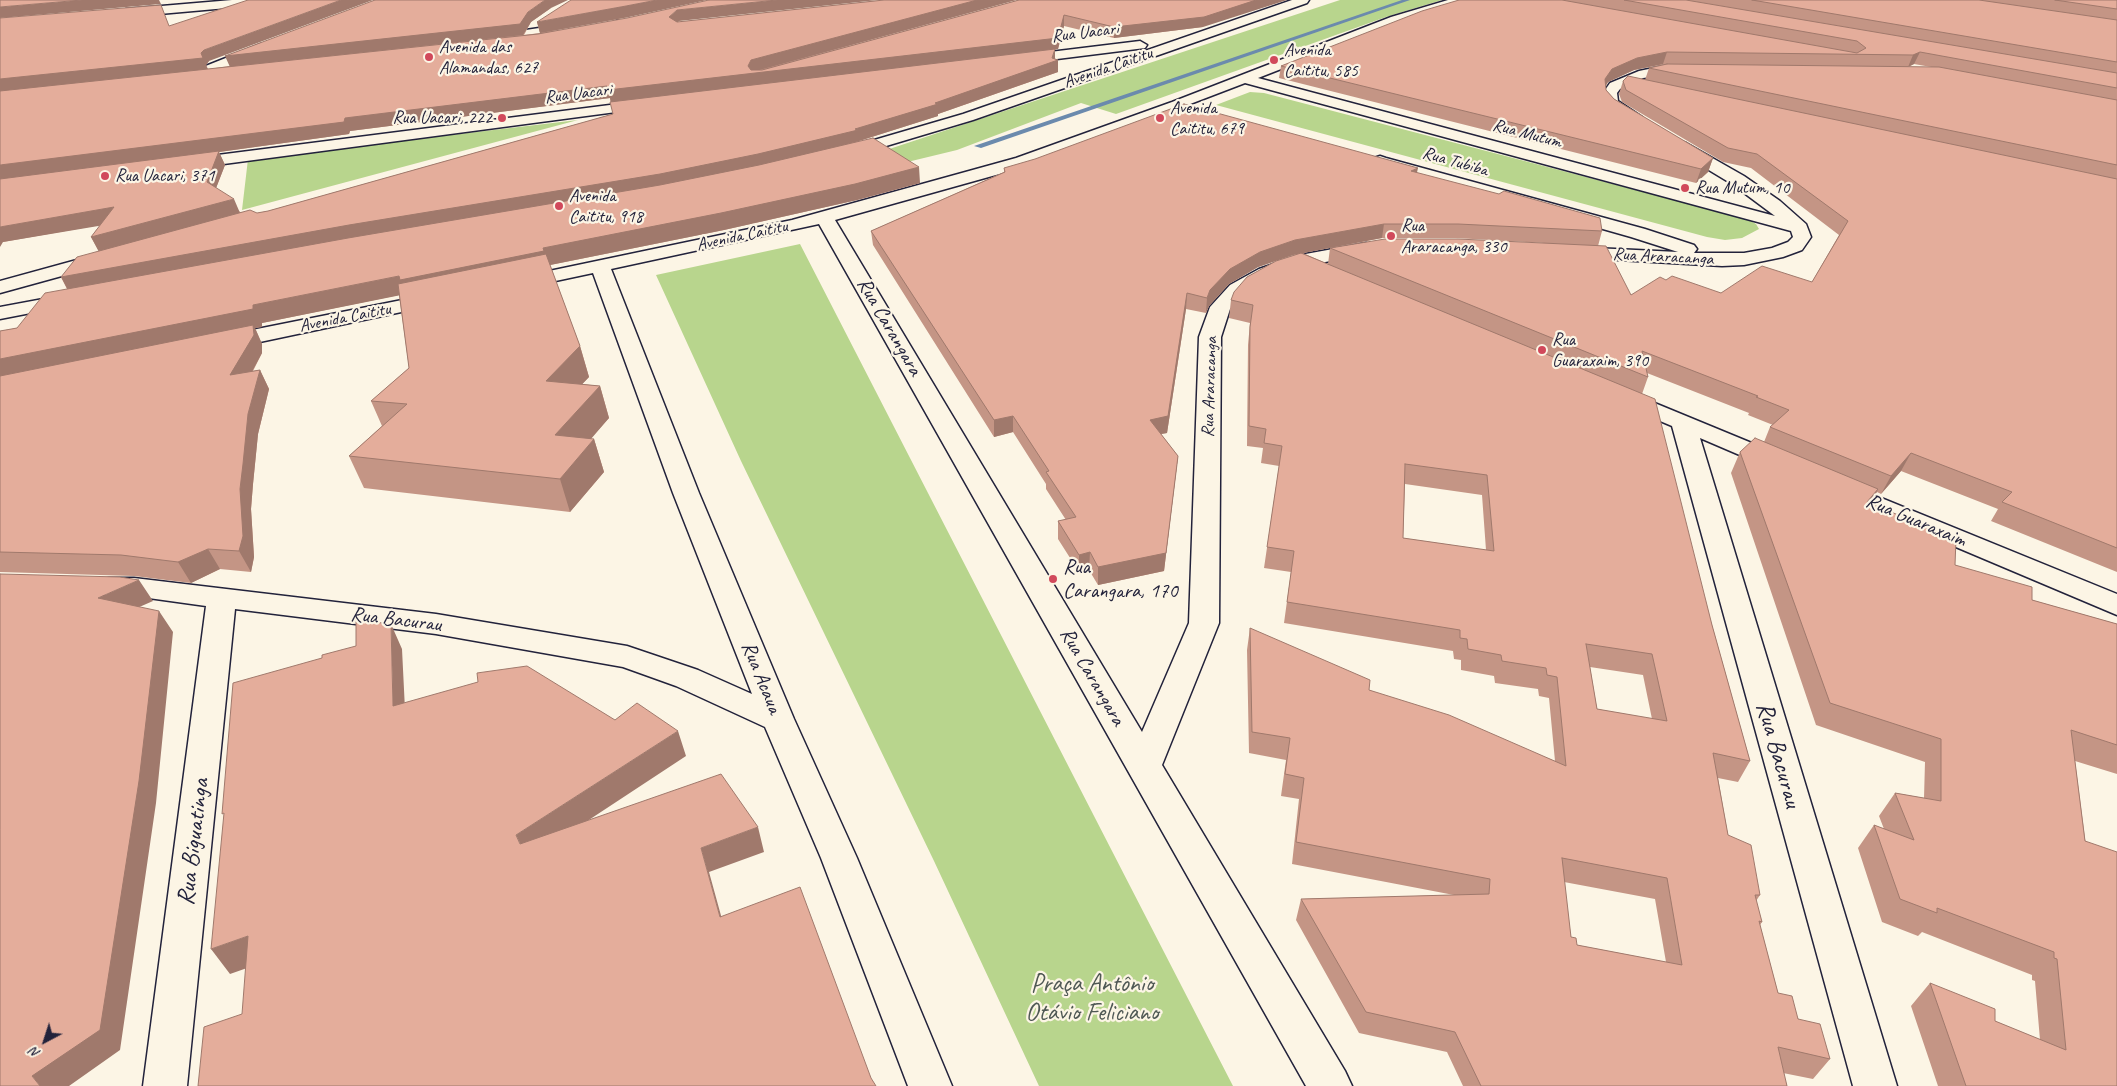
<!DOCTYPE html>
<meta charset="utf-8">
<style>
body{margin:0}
#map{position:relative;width:2117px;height:1086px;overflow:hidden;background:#fcf5e5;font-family:Caveat,sans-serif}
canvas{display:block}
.north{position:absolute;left:20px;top:1016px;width:50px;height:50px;-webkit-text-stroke:4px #fcf5e5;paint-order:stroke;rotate:220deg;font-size:14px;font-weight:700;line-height:20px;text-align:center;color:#22223b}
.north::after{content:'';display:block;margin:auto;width:18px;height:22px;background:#22223b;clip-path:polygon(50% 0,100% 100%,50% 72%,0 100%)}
</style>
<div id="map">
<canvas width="2117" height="1086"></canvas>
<div class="north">N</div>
</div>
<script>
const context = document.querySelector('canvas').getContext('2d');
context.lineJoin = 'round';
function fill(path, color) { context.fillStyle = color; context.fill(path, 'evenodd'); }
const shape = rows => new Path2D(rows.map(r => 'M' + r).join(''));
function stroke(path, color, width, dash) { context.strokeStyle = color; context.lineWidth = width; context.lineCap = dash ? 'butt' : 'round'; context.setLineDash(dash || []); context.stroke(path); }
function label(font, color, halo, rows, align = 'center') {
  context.font = font + ' Caveat,sans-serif'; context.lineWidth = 4.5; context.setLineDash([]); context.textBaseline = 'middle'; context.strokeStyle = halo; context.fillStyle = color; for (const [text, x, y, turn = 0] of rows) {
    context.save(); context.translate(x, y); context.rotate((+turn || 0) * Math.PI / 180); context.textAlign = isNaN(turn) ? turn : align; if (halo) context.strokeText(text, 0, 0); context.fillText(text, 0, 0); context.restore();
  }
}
fill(shape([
 [1340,0,1442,0,1386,17,1116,114,1081,103,957,150,804,187,856,160],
 [1250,92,1264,93,1747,219,1756,224,1759,229,1742,238,1725,240,1707,237,1216,105],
 [578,120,242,210,248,159],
 [800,244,1130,886,1233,1086,1039,1086,934,861,741,461,656,275]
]), '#b8d58d');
fill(shape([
 [1402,0,1410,0,981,148,974,146,1402,0]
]), '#6b8aad');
const minor = shape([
 [232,0,278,0,272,4,126,17,120,13,126,9,232,0],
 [1292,0,1309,0,1307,3,973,120,846,158,840,156,838,153,840,150,963,114,1292,0],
 [1448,0,1467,0,1465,3,1399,23,1258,78,1775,216,1732,184,1674,149,1672,146,1674,143,1680,141,1686,143,1744,176,1780,201,1806,224,1811,237,1802,250,1783,257,1744,265,1722,266,1566,257,1563,253,1566,249,1573,247,1678,252,1631,237,1374,164,1372,161,1374,158,1380,156,1386,158,1645,229,1694,245,1697,249,1694,253,1744,253,1772,248,1788,242,1793,237,1791,231,1245,83,1028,166,835,220,1142,732,1189,623,1199,337,1210,307,1230,285,1259,269,1300,255,1366,243,1373,245,1376,249,1373,253,1304,266,1273,277,1244,293,1230,309,1221,337,1219,623,1162,765,1345,1071,1352,1086,1306,1086,819,224,611,269,699,493,794,719,857,858,952,1086,908,1086,821,858,765,727,676,686,623,667,436,634,235,609,187,1086,143,1086,206,606,134,596,109,596,99,594,95,587,99,580,109,578,134,578,436,614,627,646,698,670,752,694,673,493,593,273,518,289,511,287,508,283,511,279,792,220,1016,158,1172,102,1391,17,1448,0],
 [612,17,618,21,616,24,486,44,480,40,486,36,612,17],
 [1140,41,1147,45,1145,48,1017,64,1010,60,1017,56,1140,41],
 [261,44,268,48,266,51,193,81,183,81,181,78,183,75,261,44],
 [1685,65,1690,66,1692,69,1690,72,1643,78,1620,89,1617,93,1618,101,1642,117,1645,120,1642,123,1632,123,1611,110,1604,102,1603,93,1610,83,1639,71,1663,66,1685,65],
 [649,100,654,101,656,104,654,107,186,169,180,168,178,164,180,160,186,159,649,100],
 [102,253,109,255,112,259,109,263,0,293,0,281,102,253],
 [437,293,444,295,447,299,444,303,222,350,214,348,211,343,214,338,222,336,437,293],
 [70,294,77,296,80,300,77,304,0,319,0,307,70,294],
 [1623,390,1788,458,1792,463,1788,468,1779,471,1770,468,1700,438,1897,1086,1853,1086,1672,426,1615,402,1611,397,1615,392,1623,390],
 [1837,480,2117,594,2117,615,1828,493,1824,488,1828,483,1837,480]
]);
stroke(minor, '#22223b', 3);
fill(minor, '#fcf5e5');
fill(shape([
 [884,0,1016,0,761,70,1019,0,1203,27,1114,38,1064,26,1058,49,952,62,1055,49,1055,59,1058,72,938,114,938,116,859,141,920,183,857,200,724,230,550,265,580,346,589,377,582,384,600,386,609,418,590,439,594,439,604,472,570,512,364,488,349,456,382,426,371,401,409,368,399,295,262,323,262,327,255,328,262,344,262,353,253,371,260,370,269,389,258,434,253,484,251,509,254,557,251,572,220,569,191,583,134,576,0,572,0,331,17,328,67,289,61,277,99,251,91,237,100,225,3,242,0,18,170,26,209,61,206,65,208,69,230,66,551,8,531,22,524,35,540,33,537,22,629,17,552,31,679,21,678,22],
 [610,98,613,114,268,211,257,213,240,212,216,188,225,165,219,152,349,134,350,131],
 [1459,0,2117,0,2117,572,1991,521,1998,509,1901,471,1881,494,1877,492,1871,503,1955,565,2032,600,2117,624,2117,774,2075,761,2117,1086,1938,1086,1911,1006,1930,983,1995,1021,2040,1040,2035,981,2032,980,2032,975,1922,932,1918,936,1882,922,1858,848,1874,825,1884,829,1879,816,1895,793,1924,798,1925,762,1816,725,1731,473,1740,452,1764,442,1770,427,1773,425,1748,415,1749,413,1647,373,1648,377,1642,394,1712,625,1750,761,1738,782,1718,778,1728,835,1760,895,1756,901,1762,922,1760,925,1778,993,1830,1059,1813,1079,1783,1073,1787,1086,1463,1086,1447,1052,1359,1033,1296,920,1301,899,1454,895,1292,864,1299,799,1281,796,1286,760,1249,753,1247,650,1250,628,1369,690,1555,761,1549,698,1539,696,1538,689,1495,683,1494,676,1461,670,1461,660,1454,659,1453,651,1284,623,1291,572,1264,568,1279,466,1261,463,1263,448,1247,446,1248,345,1250,323,1229,318,1231,300,1296,254,1258,267,1229,284,1209,306,1206,313,1186,309,1167,433,1161,434,1178,456,1176,473,1164,571,1098,585,1089,570,1079,572,1058,539,1058,521,1066,520,1046,489,1046,484,1013,432,994,437,873,245,871,231,1004,172,1004,168,1417,173,1602,231,1598,246,1631,295,1666,280,1721,293,1812,282,1839,235,1751,168,1723,162,1622,102,1619,94,1623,81,1645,80,1649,68,1665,64,1634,70,1608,82,1606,86,1606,90,1614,99,1713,158,1708,172,1696,183,1279,78,1281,66],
 [1914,64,1931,67,1908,67],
 [1382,238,1455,238,1544,243,1330,248,1328,264,1303,253],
 [1405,484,1482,495,1486,550,1403,538],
 [1590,667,1643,675,1652,719,1597,709],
 [1564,882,1655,899,1666,962,1577,945,1571,937]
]), '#c49585');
fill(shape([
 [82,0,159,0,161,4,0,18,0,7],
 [341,0,373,0,209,61,206,65,208,70,0,92,0,79,201,53,204,50],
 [545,0,568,0,551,8,531,22,523,35,230,67,225,56,528,12],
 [657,0,707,0,629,17,540,33,537,22],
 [777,0,878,0,679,21,671,28,669,17,677,10],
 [977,0,1016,0,752,72,1064,15,1064,26,1058,49,611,103,610,98,350,131,349,134,219,152,225,165,213,196,0,180,0,165,345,118,748,66,751,60],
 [1256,0,1287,0,1203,27,1114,38,1114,27],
 [1055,49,1055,61,1058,60,1058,72,938,114,938,116,859,141,761,167,69,292,61,277,855,129,935,103,1052,58],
 [1667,52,1663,64,1634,70,1608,82,1601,92,1605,79,1612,69,1637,58],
 [1920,52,1914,64,1908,67,1913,55],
 [1713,158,1708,172,1696,183,1701,169],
 [919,167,920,183,857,200,724,230,262,323,262,327,255,328,262,344,262,353,240,394,0,381,0,359,253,305,543,248],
 [1418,168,1415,181,1411,171],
 [234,199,240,213,99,252,91,237],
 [114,207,122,222,3,242,0,247,0,227],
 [1384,224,1382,238,1293,255,1258,267,1229,284,1209,306,1206,313,1207,298,1210,290,1230,269,1260,252,1295,240],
 [1187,293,1186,309,1167,433,1149,436,1150,420],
 [580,346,589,377,556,412,546,381],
 [260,370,269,389,258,434,253,484,251,509,254,557,251,572,239,551,240,489,248,414],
 [600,386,609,418,566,468,555,435],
 [1013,416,1013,432,994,437,994,420],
 [594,439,604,472,570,512,560,479],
 [1911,453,1901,471,1881,494,1891,476],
 [1178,456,1176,473,1164,571,1098,585,1098,567],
 [1878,489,1867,511,1867,502],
 [208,549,220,569,191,583,178,562],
 [1090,552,1089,570,1079,572,1079,555],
 [139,580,153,601,112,619,98,598],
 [159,611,173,632,156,803,120,1050,69,1086,40,1086,32,1076],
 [391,624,402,649,406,730,393,706],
 [678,731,686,756,528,860,516,835],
 [758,827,764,852,709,872,728,941,720,917,701,848],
 [248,936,267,961,230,974,211,949]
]), '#a0796c');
const building = shape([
 [0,0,82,0,0,7,0,0],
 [248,0,341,0,204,50,201,53,203,58,0,79,0,18,161,5,169,26,248,0],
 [375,0,545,0,528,12,520,24,225,56,375,0],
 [571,0,657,0,626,6,537,22,571,0],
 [709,0,777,0,677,10,669,17,677,22,884,0,977,0,751,60,748,66,751,70,762,70,1019,0,1256,0,1204,17,1114,27,1064,15,1058,38,608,90,607,86,345,118,344,122,0,165,0,91,538,34,627,18,709,0],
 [1459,0,1562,0,1857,53,1866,48,1857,41,1624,0,1686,0,2117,73,2117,88,1920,52,1913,55,1667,52,1637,58,1612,69,1605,79,1606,90,1614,99,1713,158,1701,169,1281,66,1422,11,1459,0],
 [1752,0,1979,0,2117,20,2117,62,1752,0],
 [2055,0,2117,0,2117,9,2055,0],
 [1055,49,1052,58,1058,60,935,103,938,104,855,129,858,130,758,154,660,174,349,225,61,277,77,257,250,210,257,213,268,211,613,114,610,102,1055,49],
 [1667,64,1939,67,2117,100,2117,165,1649,68,1667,64],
 [1628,76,2117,179,2117,548,2002,502,2012,492,1911,453,1891,476,1770,427,1789,410,1756,397,1758,396,1642,351,1648,377,1330,248,1385,239,1458,239,1606,246,1631,295,1660,277,1666,280,1672,276,1721,293,1762,266,1812,282,1848,221,1757,154,1728,148,1626,90,1623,81,1628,76],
 [1184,104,1418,168,1411,171,1499,194,1504,191,1600,218,1602,231,1458,224,1384,224,1295,240,1260,252,1230,269,1210,290,1207,298,1187,293,1168,416,1150,420,1178,456,1166,553,1098,567,1090,552,1079,555,1058,521,1076,517,1046,472,1049,471,1013,416,994,420,871,231,1005,172,1004,168,1035,159,1184,104],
 [873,138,919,167,855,184,721,213,543,248,544,251,400,280,399,276,253,305,253,309,0,359,0,331,17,328,45,293,348,238,660,185,759,165,873,138],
 [219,151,207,182,234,199,91,237,114,207,0,227,0,179,219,151],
 [1301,253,1655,399,1712,625,1750,761,1713,753,1728,835,1751,845,1760,895,1755,895,1762,922,1759,921,1778,993,1792,996,1798,1019,1820,1024,1830,1059,1778,1047,1787,1086,1481,1086,1455,1032,1366,1012,1301,899,1489,894,1490,879,1296,842,1304,778,1285,774,1290,738,1252,732,1250,628,1370,680,1369,690,1449,715,1566,766,1557,677,1547,675,1546,668,1502,661,1501,655,1468,649,1467,639,1460,638,1460,630,1287,602,1294,551,1267,547,1282,446,1264,443,1266,429,1249,426,1250,327,1253,305,1231,300,1234,292,1247,277,1276,261,1301,253],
 [1405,464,1487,475,1494,551,1403,538,1405,464],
 [1586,644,1652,654,1667,721,1597,709,1586,644],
 [1562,858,1667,878,1682,965,1577,945,1576,938,1571,937,1562,858],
 [546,254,580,346,546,381,600,386,555,435,594,439,560,479,349,456,407,404,371,401,409,368,398,284,546,254],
 [253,325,254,335,230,375,260,370,248,414,243,464,240,489,243,536,239,551,208,549,178,562,121,555,0,552,0,376,253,325],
 [1755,438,1878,489,1867,502,1956,539,1955,565,2032,587,2032,600,2117,624,2117,745,2071,730,2085,841,2117,852,2117,1086,1966,1086,1930,983,1995,1009,1995,1021,2066,1050,2057,959,2054,958,2054,952,1937,908,1937,913,1900,899,1874,825,1914,840,1895,793,1941,801,1941,739,1830,703,1740,452,1755,438],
 [0,574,120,577,139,580,98,598,159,611,139,781,100,1030,32,1076,40,1086,0,1086,0,574],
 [356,620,391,624,393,706,478,682,477,673,527,666,615,720,637,703,678,731,516,835,520,844,721,774,758,827,701,848,720,917,800,887,871,1078,876,1086,198,1086,204,1027,242,1014,248,936,211,949,224,813,222,814,233,683,322,658,322,655,356,646,356,620]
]);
fill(building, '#e4ad9b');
stroke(building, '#a0796c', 1);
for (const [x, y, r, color] of [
 [429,57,5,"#d1495b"],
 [1274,60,5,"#d1495b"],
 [502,118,5,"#d1495b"],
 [1160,118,5,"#d1495b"],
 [105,176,5,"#d1495b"],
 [1685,188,5,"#d1495b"],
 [559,206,5,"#d1495b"],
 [1391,236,5,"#d1495b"],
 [1542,350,5,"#d1495b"],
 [1053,579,5,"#d1495b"]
]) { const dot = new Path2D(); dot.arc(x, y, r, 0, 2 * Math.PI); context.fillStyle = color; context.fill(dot); stroke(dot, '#fcf5e5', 2); }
label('18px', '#22223b', '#fcf5e5', [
 ["Rua Uacari",1085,33,-7],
 ["Avenida Caititu",1108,68,-19],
 ["Rua Uacari",578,94,-7],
 ["Rua Mutum",1527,134,15],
 ["Rua Tubiba",1455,162,16],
 ["Avenida Caititu",742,236,-12],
 ["Rua Araracanga",1663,257,3],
 ["Avenida Caititu",345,318,-11],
 ["Rua Araracanga",1210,387,-88]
]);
label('18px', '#22223b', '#fcf5e5', [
 ["Avenida das",439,47],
 ["Alamandas, 627",439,68],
 ["Avenida",1284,50],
 ["Caititu, 585",1284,71],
 ["Avenida",1170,108],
 ["Caititu, 679",1170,129],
 ["Rua Uacari, 222",492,118,"right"],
 ["Rua Uacari, 371",115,176],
 ["Rua Mutum, 10",1695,188],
 ["Avenida",569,196],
 ["Caititu, 918",569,217],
 ["Rua",1401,226],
 ["Araracanga, 330",1401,247],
 ["Rua",1552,340],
 ["Guaraxaim, 390",1552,361]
], 'left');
label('21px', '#22223b', '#fcf5e5', [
 ["Rua Carangara",889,327,60],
 ["Rua Guaraxaim",1916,521,23],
 ["Rua Bacurau",396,620,7],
 ["Rua Carangara",1092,677,60],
 ["Rua Acaua",761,678,68]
]);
label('21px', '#22223b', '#fcf5e5', [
 ["Rua",1063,567],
 ["Carangara, 170",1063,591]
], 'left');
label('25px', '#22223b', '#fcf5e5', [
 ["Rua Bacurau",1778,755,74],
 ["Rua Biguatinga",194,842,-83]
]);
label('25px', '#4f5854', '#fcf5e5', [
 ["Praça Antônio",1092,984],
 ["Otávio Feliciano",1092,1013]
]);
</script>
